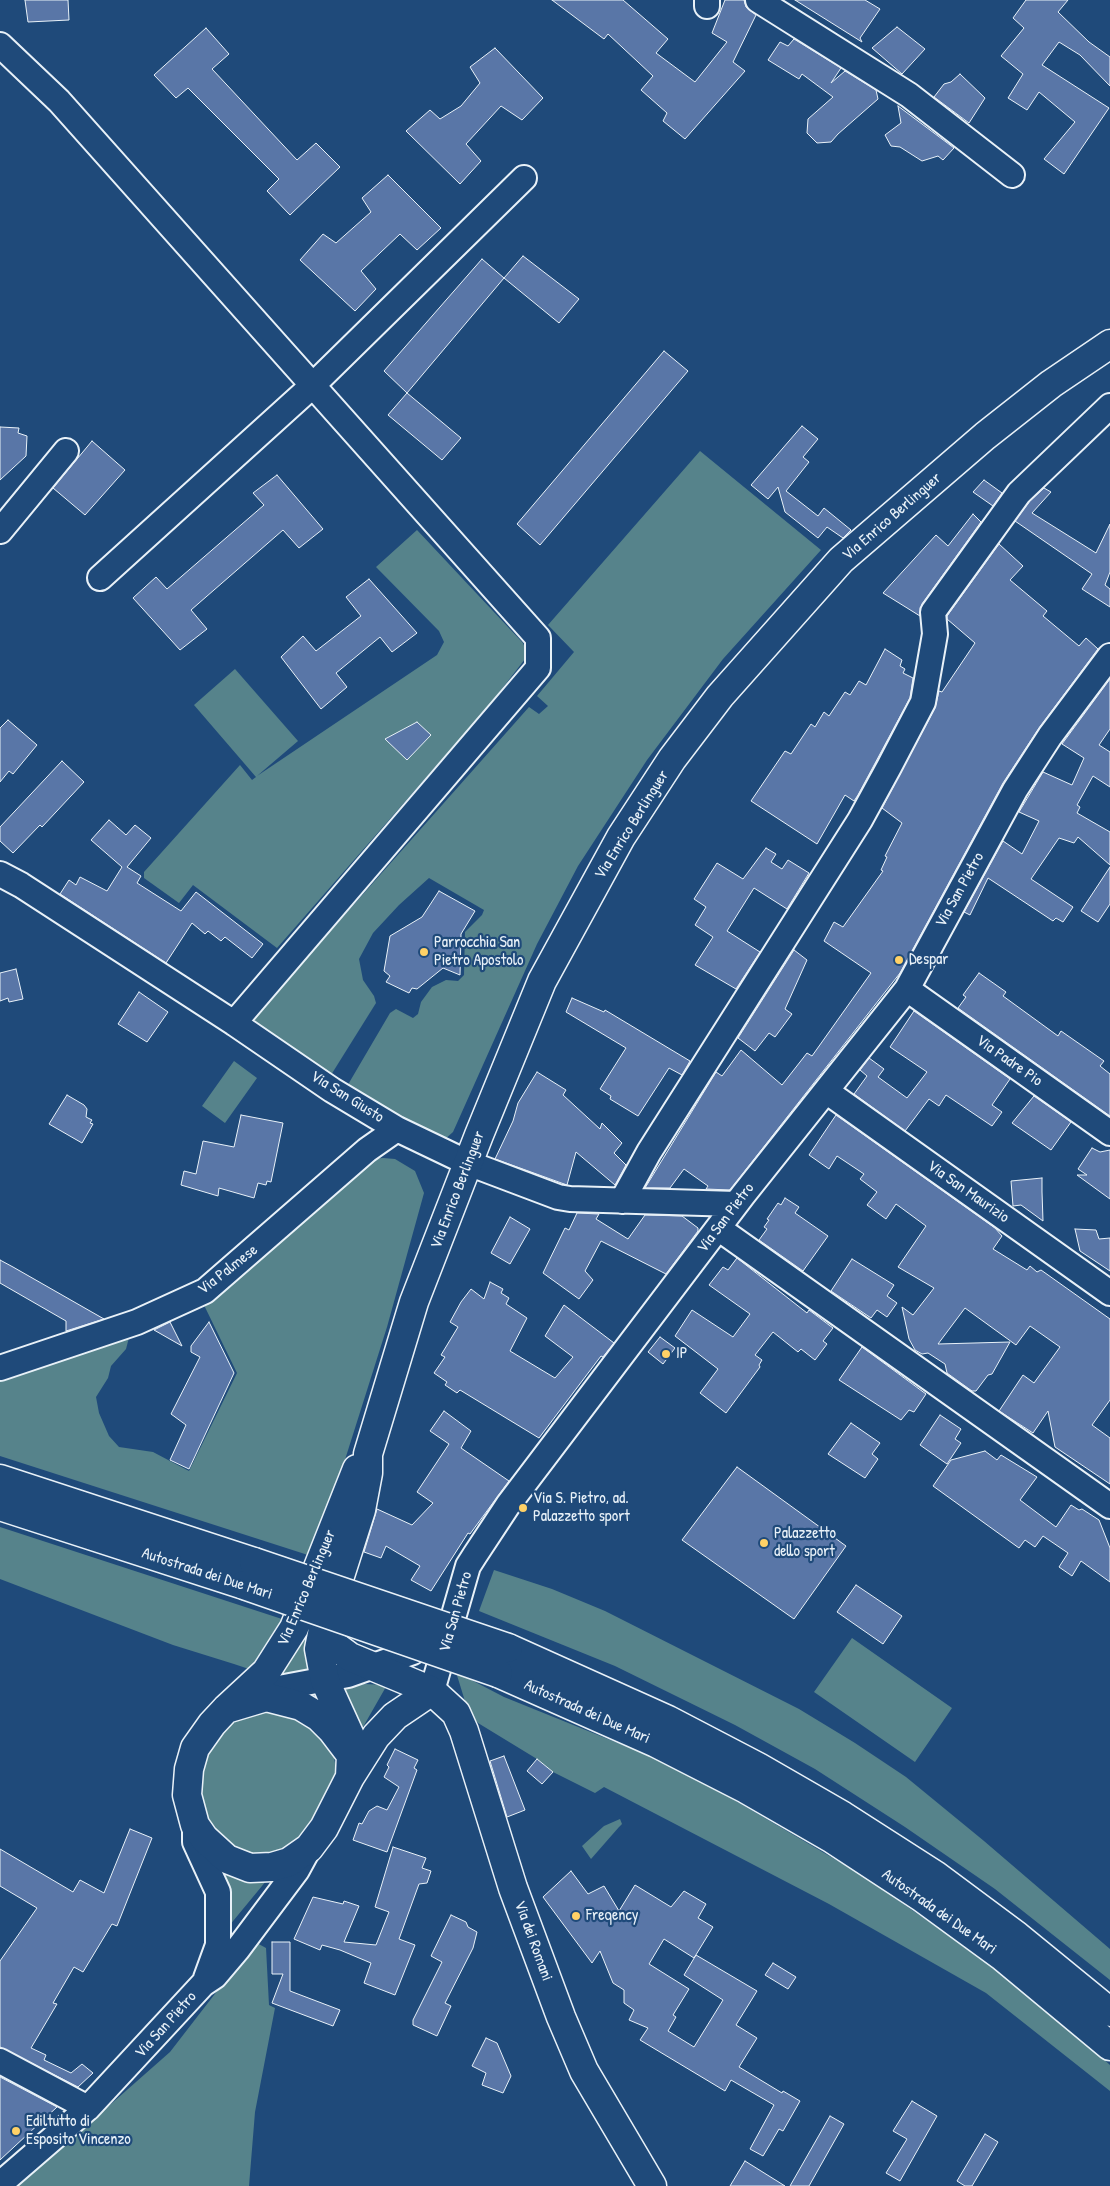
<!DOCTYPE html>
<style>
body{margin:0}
canvas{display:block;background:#1f4a7a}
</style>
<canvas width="1110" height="2186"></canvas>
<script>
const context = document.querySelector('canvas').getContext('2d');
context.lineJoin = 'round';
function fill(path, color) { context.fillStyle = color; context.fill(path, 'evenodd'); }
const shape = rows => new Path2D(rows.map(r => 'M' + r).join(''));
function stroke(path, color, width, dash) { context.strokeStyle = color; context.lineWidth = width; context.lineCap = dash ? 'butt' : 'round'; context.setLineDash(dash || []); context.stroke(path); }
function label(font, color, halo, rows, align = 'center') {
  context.font = font + ' "Patrick Hand",sans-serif'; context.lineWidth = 4.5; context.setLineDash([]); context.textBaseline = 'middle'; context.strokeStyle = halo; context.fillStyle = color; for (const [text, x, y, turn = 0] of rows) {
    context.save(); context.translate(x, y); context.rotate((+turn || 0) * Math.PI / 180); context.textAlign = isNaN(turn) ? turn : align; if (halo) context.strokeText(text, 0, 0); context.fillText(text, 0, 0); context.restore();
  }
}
fill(shape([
 [700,451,821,550,723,659,647,760,578,866,537,944,453,1132,444,1140,393,1120,346,1088,390,1013,396,1009,413,1018,418,1014,421,1002,432,987,446,980,458,981,464,975,465,932,482,915,484,910,429,878,399,905,373,933,359,959,363,980,374,996,376,1003,331,1075,255,1022,255,1016,529,707,539,714,548,706,537,696,574,652,548,625],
 [417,530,523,643,526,651,525,659,487,708,277,948,193,885,179,903,144,878,144,872,240,765,252,780,256,777,194,705,235,669,298,741,257,776,437,655,444,642,439,631,376,567],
 [234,1061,257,1078,225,1123,202,1106],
 [383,1158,395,1159,415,1171,424,1193,387,1327,330,1507,308,1555,0,1456,0,1376,131,1330,126,1349,111,1366,108,1378,96,1397,99,1413,109,1436,119,1447,153,1452,189,1471,237,1373,203,1303,371,1159],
 [0,1527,285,1620,272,1643,249,1669,234,1664,173,1645,0,1579],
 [494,1570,552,1589,605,1611,799,1709,855,1743,906,1777,984,1841,1110,1949,1110,1980,995,1889,905,1827,815,1769,735,1725,615,1666,479,1611],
 [310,1616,317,1674,266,1683],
 [852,1638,952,1708,915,1762,814,1692],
 [456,1672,504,1697,645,1754,724,1794,860,1874,990,1964,1076,2034,1110,2065,1110,2091,986,1993,829,1904,604,1787,595,1793,553,1772,537,1759,478,1723,468,1711],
 [364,1684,387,1685,359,1734,336,1687],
 [266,1709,302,1715,332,1746,336,1769,332,1788,297,1845,278,1857,230,1855,199,1811,200,1766,211,1745,229,1726,245,1715],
 [620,1819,622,1824,619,1827,591,1859,582,1846,604,1826],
 [212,1857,276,1869,224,1932],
 [255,1942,266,1948,269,2005,275,2008,255,2112,249,2186,18,2186,170,2052]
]), '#56838b');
const building = shape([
 [25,0,68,0,69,20,28,22,25,0],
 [552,0,623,0,668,39,656,53,695,82,727,42,712,33,725,0,744,0,746,7,756,15,733,62,745,71,685,139,663,121,667,113,641,90,653,76,608,34,604,39,552,0],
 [795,0,865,0,880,9,860,38,862,42,795,0],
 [1026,0,1068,0,1058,12,1089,42,1110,57,1110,86,1080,55,1059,42,1042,65,1109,108,1064,174,1044,159,1075,122,1039,92,1027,110,1008,98,1023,74,1001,56,1024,28,1013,18,1026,0],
 [897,27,925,49,902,74,872,48,897,27],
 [206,28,229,54,212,69,297,160,316,143,340,167,290,215,267,191,279,179,188,88,176,98,154,75,206,28],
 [794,39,841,68,831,83,845,71,876,90,878,99,838,134,831,142,817,143,807,133,808,119,833,97,802,74,799,79,768,60,780,42,788,46,794,39],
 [495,48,543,98,522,120,501,106,466,144,481,161,460,184,406,131,430,110,440,119,461,106,480,83,470,67,495,48],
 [960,74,985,98,969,123,934,97,944,84,951,82,960,74],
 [898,106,954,148,943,160,938,156,922,161,900,147,891,146,885,135,901,123,898,106],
 [388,175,441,228,417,250,400,234,361,271,376,289,355,311,300,260,323,234,336,243,371,212,362,198,388,175],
 [523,256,579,299,559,323,504,278,523,256],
 [482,259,504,278,407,393,384,371,482,259],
 [664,351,688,371,540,545,517,524,664,351],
 [407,393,461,438,442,460,388,415,407,393],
 [802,426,818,439,803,457,809,462,786,491,818,516,824,508,851,530,843,538,827,527,818,538,785,512,778,487,768,499,751,485,802,426],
 [0,427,19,428,18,433,27,436,26,456,0,480,0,427],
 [92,441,125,470,85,515,53,488,92,441],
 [277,475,323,529,299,548,283,530,191,610,207,629,180,650,133,598,156,577,167,589,264,505,253,493,277,475],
 [984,480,1002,493,993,506,973,492,984,480],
 [1044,488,1051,492,1032,513,1096,553,1110,524,1110,572,1105,585,1110,589,1110,607,1082,589,1092,574,1015,521,1029,502,1044,488],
 [973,514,981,522,922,604,920,616,883,593,936,535,948,546,973,514],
 [999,544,1023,566,1010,580,1047,611,1043,616,1079,646,1086,638,1098,649,1039,728,1003,783,900,973,730,1190,706,1189,708,1186,684,1169,670,1188,645,1188,716,1072,722,1076,741,1050,782,1085,807,1053,812,1056,871,973,824,941,834,922,843,927,883,871,881,870,887,857,885,856,902,823,882,808,935,708,939,691,942,692,975,643,947,619,947,616,999,544],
 [369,579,417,633,392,652,380,637,336,673,347,687,321,709,281,657,303,636,316,651,361,616,346,597,369,579],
 [885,649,902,660,900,666,905,669,903,673,913,678,910,698,858,795,854,801,845,795,817,844,751,801,785,751,791,754,811,724,815,727,824,712,829,716,845,692,850,695,859,681,866,685,885,649],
 [1110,679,1110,729,1099,745,1110,752,1110,787,1093,776,1077,805,1080,807,1077,813,1110,832,1110,865,1078,837,1074,843,1059,838,1031,879,1073,907,1063,922,1056,918,1053,921,988,878,970,915,964,912,1003,841,1022,854,1039,821,1019,812,1043,772,1072,785,1084,758,1062,744,1110,679],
 [8,720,37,745,13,774,9,771,0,782,0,728,8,720],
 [417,722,431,735,407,760,385,739,417,722],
 [62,761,84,782,42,827,40,825,13,853,0,841,0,827,62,761],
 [109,820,126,835,135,825,151,838,127,867,141,876,137,883,181,911,196,892,263,944,252,958,225,937,221,941,208,931,205,934,192,923,166,963,60,894,69,880,76,885,80,877,107,891,122,867,91,840,109,820],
 [766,848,776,854,771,862,782,869,788,860,809,873,787,909,754,888,727,931,760,952,736,989,695,965,713,937,695,925,706,907,694,899,717,863,743,879,766,848],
 [1110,867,1110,904,1098,922,1081,911,1110,867],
 [439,891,475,911,461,934,460,975,443,968,417,989,412,988,409,993,386,982,390,976,384,971,390,936,422,917,439,891],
 [794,950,807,960,785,1009,792,1014,775,1037,769,1033,755,1051,738,1038,794,950],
 [16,969,23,999,9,1002,8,998,0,1001,0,973,16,969],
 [979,973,1006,992,1003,996,1058,1036,1061,1031,1104,1061,1100,1066,1110,1074,1110,1116,958,1008,966,997,963,995,979,973],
 [139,992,168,1012,147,1042,118,1024,139,992],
 [572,998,604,1012,605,1010,690,1061,682,1075,669,1068,638,1116,610,1099,611,1096,600,1089,626,1048,566,1012,572,998],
 [914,1011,1010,1079,992,1105,1002,1112,992,1126,946,1095,939,1106,929,1099,905,1131,854,1094,867,1076,860,1070,869,1058,884,1069,878,1077,907,1098,927,1072,890,1047,914,1011],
 [537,1072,566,1090,563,1095,600,1129,602,1123,622,1143,614,1153,626,1165,615,1185,576,1152,567,1185,495,1159,513,1121,518,1103,537,1072],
 [67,1095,84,1105,87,1109,86,1117,92,1120,90,1123,93,1124,82,1143,49,1124,67,1095],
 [1034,1096,1071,1122,1051,1150,1012,1123,1034,1096],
 [241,1115,283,1123,271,1182,267,1181,266,1185,258,1183,254,1198,219,1188,218,1196,181,1185,184,1171,196,1174,203,1141,234,1147,241,1115],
 [836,1115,995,1228,1002,1236,993,1249,1027,1270,1030,1266,1037,1272,1041,1270,1110,1319,1110,1400,1092,1425,1110,1438,1110,1484,1055,1447,1048,1411,1033,1433,999,1411,1023,1375,1034,1383,1060,1347,1030,1326,1016,1345,965,1308,938,1344,1010,1342,992,1374,988,1375,976,1391,972,1391,947,1373,945,1364,928,1353,922,1354,915,1350,909,1339,902,1307,913,1315,934,1288,898,1267,926,1226,896,1204,886,1219,867,1205,877,1192,860,1179,864,1174,837,1156,829,1169,809,1155,836,1115],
 [1092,1148,1100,1152,1110,1150,1110,1199,1077,1175,1087,1175,1078,1169,1092,1148],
 [1042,1178,1042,1192,1043,1221,1021,1205,1013,1206,1011,1181,1042,1178],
 [785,1198,799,1207,795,1213,828,1236,803,1271,759,1240,767,1229,764,1227,769,1220,767,1219,778,1203,781,1205,785,1198],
 [577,1213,599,1214,596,1219,628,1239,645,1215,682,1216,698,1228,698,1231,666,1274,601,1241,585,1271,593,1280,579,1299,543,1273,565,1228,569,1230,577,1213],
 [510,1217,530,1229,510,1264,491,1253,510,1217],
 [1075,1229,1096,1230,1099,1239,1110,1238,1110,1271,1080,1251,1075,1229],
 [737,1258,807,1313,809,1310,833,1328,823,1341,827,1344,815,1360,801,1349,798,1352,773,1332,755,1355,762,1360,759,1365,760,1367,726,1413,700,1393,718,1369,675,1336,692,1310,733,1337,750,1314,709,1285,723,1267,728,1270,737,1258],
 [852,1259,894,1285,887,1296,897,1303,887,1317,877,1310,871,1318,831,1291,852,1259],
 [0,1260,13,1267,104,1319,66,1331,66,1321,0,1283,0,1260],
 [490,1282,503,1289,501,1293,509,1298,506,1304,527,1318,510,1351,555,1378,573,1357,545,1336,564,1305,614,1343,603,1357,601,1356,539,1438,460,1390,457,1393,445,1385,447,1382,434,1373,445,1357,441,1355,458,1327,450,1322,461,1302,471,1289,484,1299,490,1282],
 [170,1322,182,1346,154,1330,170,1322],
 [209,1322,234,1373,189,1469,170,1460,186,1425,171,1414,200,1357,191,1352,191,1346,209,1322],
 [660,1337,675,1348,663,1364,648,1352,660,1337],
 [862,1347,926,1394,914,1412,909,1410,901,1420,839,1380,862,1347],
 [444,1411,471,1431,461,1448,509,1481,470,1534,468,1533,431,1591,411,1580,420,1566,386,1546,381,1558,364,1552,377,1509,412,1525,433,1503,417,1492,449,1444,430,1431,444,1411],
 [940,1415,961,1429,955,1439,961,1443,947,1464,920,1445,940,1415],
 [851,1423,880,1443,872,1454,878,1459,865,1478,828,1454,851,1423],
 [985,1451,997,1460,1001,1455,1037,1477,1020,1500,1056,1527,1071,1505,1079,1510,1082,1509,1099,1520,1110,1548,1110,1582,1081,1561,1072,1576,1059,1567,1068,1553,1043,1536,1035,1547,1025,1540,1019,1548,933,1486,951,1460,985,1451],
 [737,1467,846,1546,794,1619,682,1540,737,1467],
 [856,1585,902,1616,883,1644,837,1612,856,1585],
 [395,1749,418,1760,414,1768,417,1770,387,1852,353,1840,359,1823,362,1824,369,1811,377,1806,387,1810,399,1787,384,1777,389,1767,387,1765,395,1749],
 [504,1756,525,1810,507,1817,490,1761,504,1756],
 [537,1759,553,1772,542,1784,527,1771,537,1759],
 [130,1829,152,1838,117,1926,112,1924,83,1972,74,1967,53,2003,57,2004,31,2048,46,2055,44,2060,71,2073,82,2064,93,2073,78,2087,0,2047,0,1961,37,1908,0,1886,0,1849,73,1892,80,1880,104,1893,130,1829],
 [393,1847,426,1858,422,1868,431,1871,427,1883,419,1884,399,1939,415,1945,395,1995,364,1983,371,1963,340,1950,322,1945,320,1950,294,1939,313,1897,343,1904,344,1901,359,1906,344,1942,376,1945,389,1912,375,1907,393,1847],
 [571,1871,588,1894,604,1886,619,1911,635,1885,671,1907,684,1891,706,1904,698,1918,713,1927,694,1958,664,1939,649,1964,689,1989,673,2015,676,2017,668,2031,694,2047,723,2000,684,1975,696,1955,757,1991,736,2025,757,2038,739,2067,782,2093,783,2091,800,2101,783,2131,779,2129,763,2156,750,2149,774,2105,731,2080,725,2091,640,2040,648,2028,629,2020,634,2010,624,2003,624,1990,613,1983,600,1951,592,1963,543,1897,571,1871],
 [451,1915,466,1922,468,1927,477,1932,473,1948,445,2003,451,2006,437,2036,413,2025,413,2020,442,1962,431,1956,451,1915],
 [272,1942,290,1942,290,1991,340,2010,333,2026,272,2003,283,1974,272,1974,272,1942],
 [773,1963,796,1977,788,1989,765,1975,773,1963],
 [486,2038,497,2043,511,2076,503,2093,482,2085,486,2073,472,2066,486,2038],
 [0,2077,57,2107,0,2160,0,2077],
 [912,2101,937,2116,900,2181,886,2173,907,2139,893,2131,912,2101],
 [830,2116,844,2124,809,2186,790,2186,830,2116],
 [985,2134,998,2142,972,2186,965,2186,957,2181,985,2134],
 [745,2161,785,2186,730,2186,745,2161]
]);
fill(building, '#5976a7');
stroke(building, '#e8f1f8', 1);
const minor = shape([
 [758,0,909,95,1012,175],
 [707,6,707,0],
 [0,45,59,101,538,638,538,668,234,1023],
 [0,531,66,451],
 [100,578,311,387,524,178],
 [0,874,21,885,234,1023,332,1090,397,1129,468,1163,558,1197,570,1199,736,1204],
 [907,989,1110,1133],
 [826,1091,1110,1293],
 [622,1201,649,1152,860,820,889,767,923,702,935,634,933,612,1019,493,1110,406],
 [718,1228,1110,1506],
 [0,1368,137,1322,205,1291,367,1150,397,1129],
 [432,1691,468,1566,475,1555,508,1505,743,1195,907,989,1015,790,1050,736,1110,656],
 [266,1697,279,1688,348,1675,413,1652,424,1643,428,1634],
 [195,1825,195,1842,218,1892,218,1945,206,1978],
 [0,2061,88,2108],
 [0,2184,88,2108,203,1984,215,1976,237,1950,297,1870,309,1848]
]);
const major = shape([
 [323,1629,335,1646,350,1657,432,1691,456,1713,464,1731,513,1888,561,2017,584,2071,652,2186],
 [226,1709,266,1697,301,1706,319,1717,332,1730,351,1755,350,1777,324,1828,309,1848,289,1862,272,1867,250,1868,227,1859,204,1838,195,1825,187,1795,189,1769,195,1748,212,1724,226,1709,266,1672,294,1628,357,1469],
 [351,1755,351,1738,325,1681,319,1649,323,1629,361,1510,368,1473,368,1454,414,1302,479,1135,542,981,621,837,672,759,720,696,841,560,985,436,1051,384,1110,344],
 [350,1777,376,1736,395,1716,432,1691]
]);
const highway = shape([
 [0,1479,254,1562],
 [0,1506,244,1585],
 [508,1648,668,1720,758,1767,843,1816,935,1875,1017,1936,1110,2012],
 [498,1673,656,1743,746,1789,831,1838,921,1897,1003,1957,1110,2046]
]);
stroke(minor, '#e8f1f8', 28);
stroke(major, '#e8f1f8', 31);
stroke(highway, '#e8f1f8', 31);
stroke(minor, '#1f4a7a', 24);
stroke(major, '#1f4a7a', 28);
stroke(highway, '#1f4a7a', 28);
const highwayBridge = shape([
 [254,1562,508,1648],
 [244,1585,498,1673]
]);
stroke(highwayBridge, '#e8f1f8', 31, []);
stroke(highwayBridge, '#1f4a7a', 28);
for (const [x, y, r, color] of [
 [424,952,5,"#ffd166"],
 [899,960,5,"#ffd166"],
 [666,1354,5,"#ffd166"],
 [523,1508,5,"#ffd166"],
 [764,1543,5,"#ffd166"],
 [576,1916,5,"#ffd166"],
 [16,2131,5,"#ffd166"]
]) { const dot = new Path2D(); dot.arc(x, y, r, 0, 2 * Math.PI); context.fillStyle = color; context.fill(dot); stroke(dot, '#1f4a7a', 2); }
label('16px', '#e8f1f8', '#1f4a7a', [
 ["Via Enrico Berlinguer",892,517,-41],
 ["Via Enrico Berlinguer",632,825,-58],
 ["Via San Pietro",960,890,-61],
 ["Via Padre Pio",1009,1061,35],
 ["Via San Giusto",347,1097,32],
 ["Via Enrico Berlinguer",458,1190,-69],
 ["Via San Maurizio",968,1192,35],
 ["Via San Pietro",726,1218,-53],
 ["Via Palmese",228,1270,-38],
 ["Autostrada dei Due Mari",207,1574,18],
 ["Via Enrico Berlinguer",307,1588,-67],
 ["Via San Pietro",456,1612,-74],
 ["Autostrada dei Due Mari",587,1712,24],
 ["Autostrada dei Due Mari",939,1912,35],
 ["Via dei Romani",533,1941,70],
 ["Via San Pietro",166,2025,-48]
]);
label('16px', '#e8f1f8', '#1f4a7a', [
 ["Parrocchia San",434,943],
 ["Pietro Apostolo",434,961],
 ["Despar",909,960],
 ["IP",676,1354],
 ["Via S. Pietro, ad.",533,1499],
 ["Palazzetto sport",533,1517],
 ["Palazzetto",774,1534],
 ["dello sport",774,1552],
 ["Freqency",586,1916],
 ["Ediltutto di",26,2122],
 ["Esposito Vincenzo",26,2140]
], 'left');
</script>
